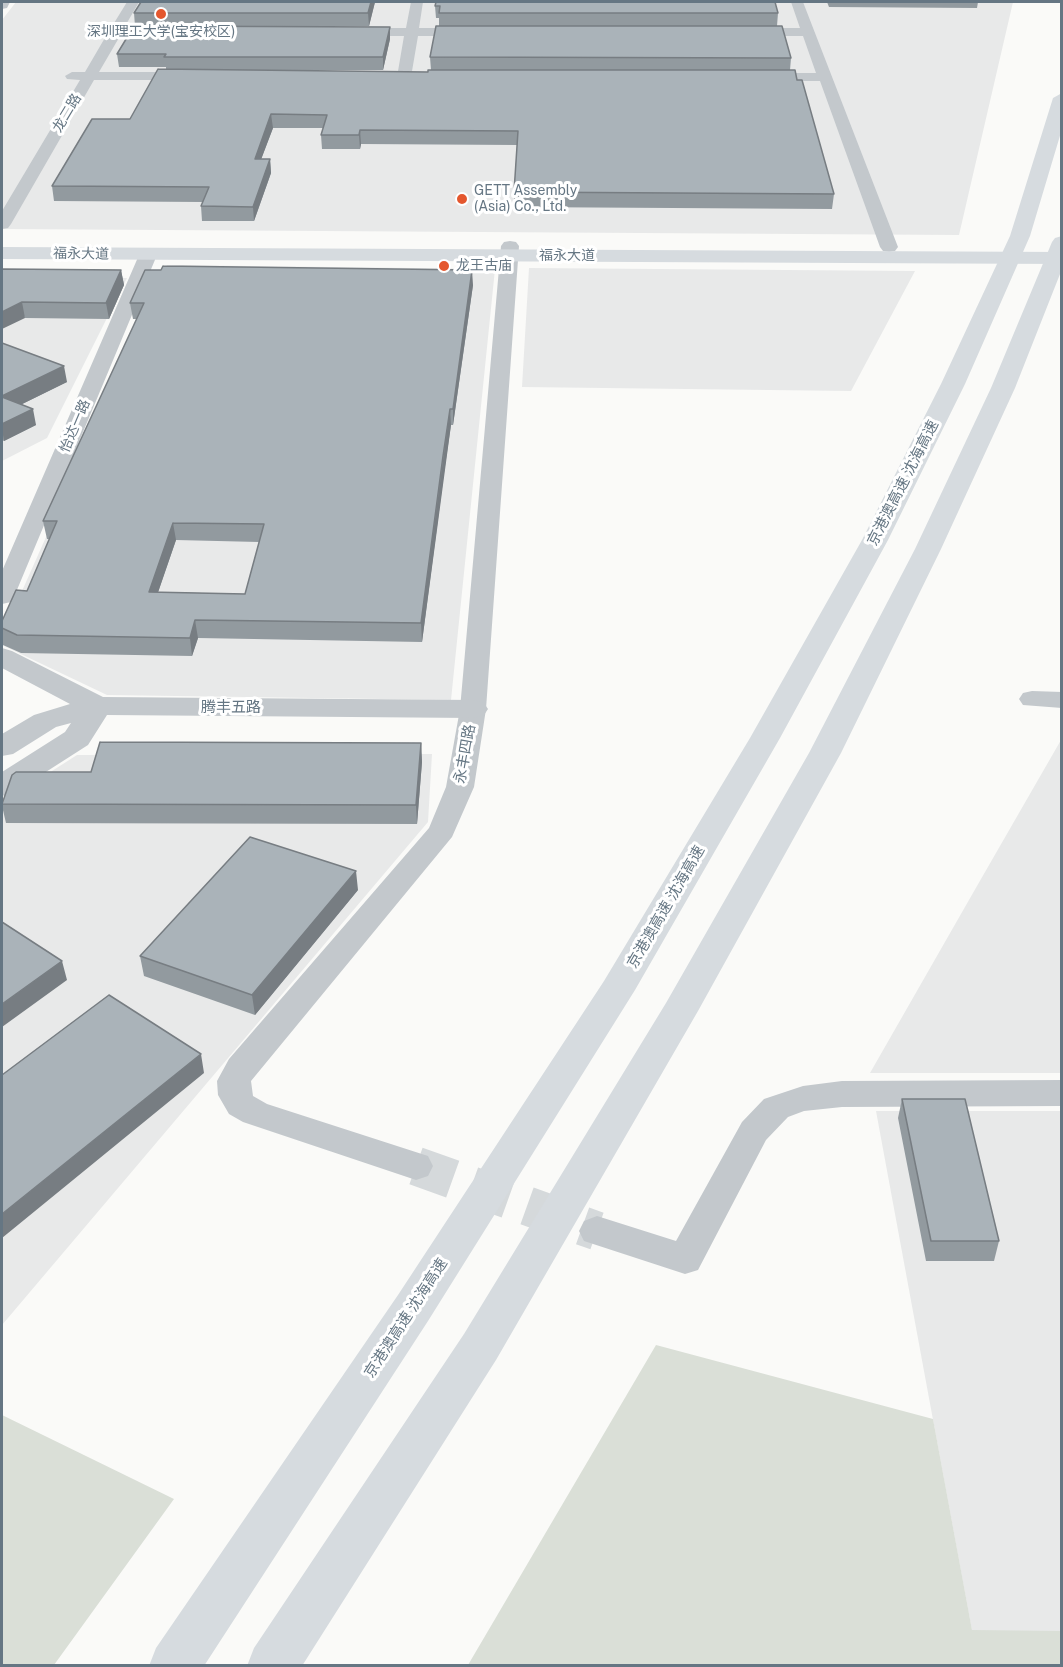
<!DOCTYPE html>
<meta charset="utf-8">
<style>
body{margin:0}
#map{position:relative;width:1063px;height:1667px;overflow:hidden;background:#fafaf8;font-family:"Public Sans",sans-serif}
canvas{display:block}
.frame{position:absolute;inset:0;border:3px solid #657683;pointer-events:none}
</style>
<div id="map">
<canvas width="1063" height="1667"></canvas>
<div class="frame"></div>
</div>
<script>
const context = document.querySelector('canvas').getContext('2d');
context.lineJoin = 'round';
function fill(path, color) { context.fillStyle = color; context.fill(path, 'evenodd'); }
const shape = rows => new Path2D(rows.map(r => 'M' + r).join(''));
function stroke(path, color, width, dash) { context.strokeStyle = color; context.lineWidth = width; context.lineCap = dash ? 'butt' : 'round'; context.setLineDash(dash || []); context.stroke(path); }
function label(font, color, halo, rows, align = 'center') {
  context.font = font + ' "Public Sans","Noto Sans SC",sans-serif'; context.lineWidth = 6; context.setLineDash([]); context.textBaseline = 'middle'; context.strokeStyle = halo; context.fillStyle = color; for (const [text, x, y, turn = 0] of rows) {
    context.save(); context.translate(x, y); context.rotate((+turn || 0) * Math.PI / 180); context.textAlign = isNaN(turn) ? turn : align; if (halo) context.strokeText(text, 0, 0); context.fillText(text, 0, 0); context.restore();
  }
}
fill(shape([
 [16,2,1013,2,959,235,2,229,2,20],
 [167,265,495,269,451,700,107,695,2,645,2,636],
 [529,268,915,271,851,391,522,387],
 [2,277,127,278,47,438,2,461],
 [1061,740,1061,1073,870,1073,981,879],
 [432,754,428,822,2,1325,2,803,77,755],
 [876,1111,1061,1111,1061,1631,972,1631]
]), '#e8e9e9');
fill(shape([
 [656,1345,933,1419,972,1630,1061,1631,1061,1665,468,1665],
 [2,1415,174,1499,54,1665,2,1665]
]), '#dadfd7');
stroke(shape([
 [416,1166,597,1231]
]), '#d5d9db', 39, [39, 20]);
fill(shape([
 [2,2,10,2,7,8,2,9,2,2],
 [127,2,139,2,124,28,168,28,175,32,168,36,120,36,99,72,194,72,201,76,194,80,94,80,11,224,8,228,2,229,2,211,80,80,67,79,65,76,72,72,85,72,106,36,95,35,93,32,100,28,111,28,127,2],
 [411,2,423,2,419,28,474,28,481,32,474,36,418,36,411,77,404,81,397,77,404,36,352,36,345,32,352,28,406,28,411,2],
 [791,2,803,2,898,247,895,251,889,252,883,251,880,247,820,81,759,81,752,77,759,73,816,73,803,36,745,36,738,32,745,28,800,28,791,2],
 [510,241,516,242,519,246,486,709,474,787,452,837,251,1081,253,1096,267,1104,428,1156,433,1166,428,1176,416,1180,243,1122,229,1114,218,1095,217,1081,229,1059,429,828,446,787,460,709,501,246,504,242,510,241],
 [148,250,154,251,157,255,14,597,11,602,2,604,2,571,139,255,142,251,148,250],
 [1032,691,1062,692,1062,708,1023,705,1019,699,1023,693,1032,691],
 [1062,1080,1062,1106,842,1107,804,1111,788,1117,766,1140,698,1270,685,1274,584,1241,579,1231,584,1221,597,1216,676,1241,742,1122,764,1099,803,1086,842,1081,1062,1080]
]), '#c3c8cc');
fill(shape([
 [2,648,12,651,103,697,473,700,484,703,488,709,484,715,473,718,107,715,88,745,13,793,2,796,2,772,65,732,71,723,56,727,13,754,2,756,2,734,34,715,70,704,2,668,2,648]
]), '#c3c8cc');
fill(shape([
 [2,247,1062,252,1062,264,2,259,2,247]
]), '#d6dbdf');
fill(shape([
 [1062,93,1062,129,1030,236,965,384,888,540,780,738,635,990,428,1321,204,1666,149,1666,156,1648,398,1295,604,981,750,738,862,540,941,384,1010,236,1053,98,1062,93],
 [1062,236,1062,269,1015,388,941,549,841,753,698,1011,496,1360,302,1666,247,1666,254,1648,464,1334,666,1003,809,753,915,549,991,388,1052,242,1055,238,1062,236]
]), '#d6dbdf');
fill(shape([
 [375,2,369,26,135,26,134,13],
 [827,2,978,2,977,8,829,7],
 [435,6,778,13,777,26,439,26,439,18,436,18],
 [390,27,390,39,383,70,209,70,428,72,431,70,430,57,791,58,790,70,834,194,832,209,514,207,514,192,517,145,361,144,360,149,322,149,321,135,323,128,273,128,261,159,270,159,271,173,254,221,202,221,201,206,203,202,54,201,52,186,130,119,166,69,166,67,119,67,117,54],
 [2,269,121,270,124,285,109,319,25,318],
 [473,285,453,425,451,425,444,473,422,642,198,638,192,656,21,653,3,645,2,639,2,621,27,591,50,539,47,539,43,521,137,319,133,319,130,303],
 [176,540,259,542,245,594,158,592],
 [2,343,67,382,22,404,36,425,4,441,2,440],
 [421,743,422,762,417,824,6,823,2,806,2,803,91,772],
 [358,890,255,1015,144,976,140,956],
 [902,1099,999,1241,994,1261,926,1261,898,1118]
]), '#929a9f');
fill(shape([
 [371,2,375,2,369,26,368,13],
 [390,27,390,39,383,70,383,57],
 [271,114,273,128,256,173,255,159],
 [360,130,361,144,360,149,359,135],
 [270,159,271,173,254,221,253,207],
 [121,270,124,285,109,319,106,303],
 [472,270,473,285,453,425,453,409],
 [22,302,25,318,2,329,2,312],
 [64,366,67,382,4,413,2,396],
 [33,409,36,425,4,441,2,429,2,424],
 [450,409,451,425,422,642,421,623],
 [173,523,176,540,152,610,149,592],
 [195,620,198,638,192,656,190,638],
 [421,743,422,762,417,824,416,805],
 [356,871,358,890,255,1015,252,995],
 [62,961,67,980,2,1027,2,1004],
 [201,1054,204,1073,2,1238,2,1214]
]), '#777d82');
const building = shape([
 [141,2,371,2,368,13,134,13,141,2],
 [436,2,775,2,778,13,439,13,440,6,435,6,436,2],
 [134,26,390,27,383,57,164,57,166,54,117,54,134,26],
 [436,26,782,26,791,58,430,57,436,26],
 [158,69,428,72,428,70,795,70,797,80,802,80,834,194,514,192,518,131,360,130,359,135,321,135,327,115,271,114,255,159,270,159,253,207,201,206,209,187,52,186,92,119,130,119,158,69],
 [163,266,472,270,453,409,450,409,443,456,421,623,195,620,190,638,17,635,2,628,2,621,16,590,27,591,57,521,43,521,144,303,130,303,145,270,161,270,163,266],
 [173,523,264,524,245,594,149,592,173,523],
 [2,269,121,270,106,303,22,302,2,312,2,269],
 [2,343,64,366,2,396,2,343],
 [2,397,33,409,2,424,2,397],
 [100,742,421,743,416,805,2,804,12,775,16,772,91,772,100,742],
 [250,837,356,871,252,995,140,956,250,837],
 [2,922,62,961,2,1004,2,922],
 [109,995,201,1054,2,1214,2,1075,109,995],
 [902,1099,965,1099,999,1241,931,1241,902,1099]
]);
fill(building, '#aab3b9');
stroke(building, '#777d82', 1.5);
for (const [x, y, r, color] of [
 [161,14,6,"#e4572e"],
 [462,199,6,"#e4572e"],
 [444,266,6,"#e4572e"]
]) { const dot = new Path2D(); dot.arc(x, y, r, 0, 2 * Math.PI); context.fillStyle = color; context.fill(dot); stroke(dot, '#fff', 2); }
label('14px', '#657683', '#fff', [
 ["深圳理工大学(宝安校区)",161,32,"center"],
 ["GETT Assembly",474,191],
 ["(Asia) Co., Ltd.",474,207],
 ["龙王古庙",456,266]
], 'left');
label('14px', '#657683', '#fff', [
 ["龙二路",67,113,-59],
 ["福永大道",81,254,1],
 ["福永大道",567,256],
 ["怡达一路",75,426,-67]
]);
label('15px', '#657683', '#fff', [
 ["京港澳高速 沈海高速",903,483,-63],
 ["腾丰五路",231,707],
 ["永丰四路",465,754,-80],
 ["京港澳高速 沈海高速",666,907,-60],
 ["京港澳高速 沈海高速",406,1318,-57]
]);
</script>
